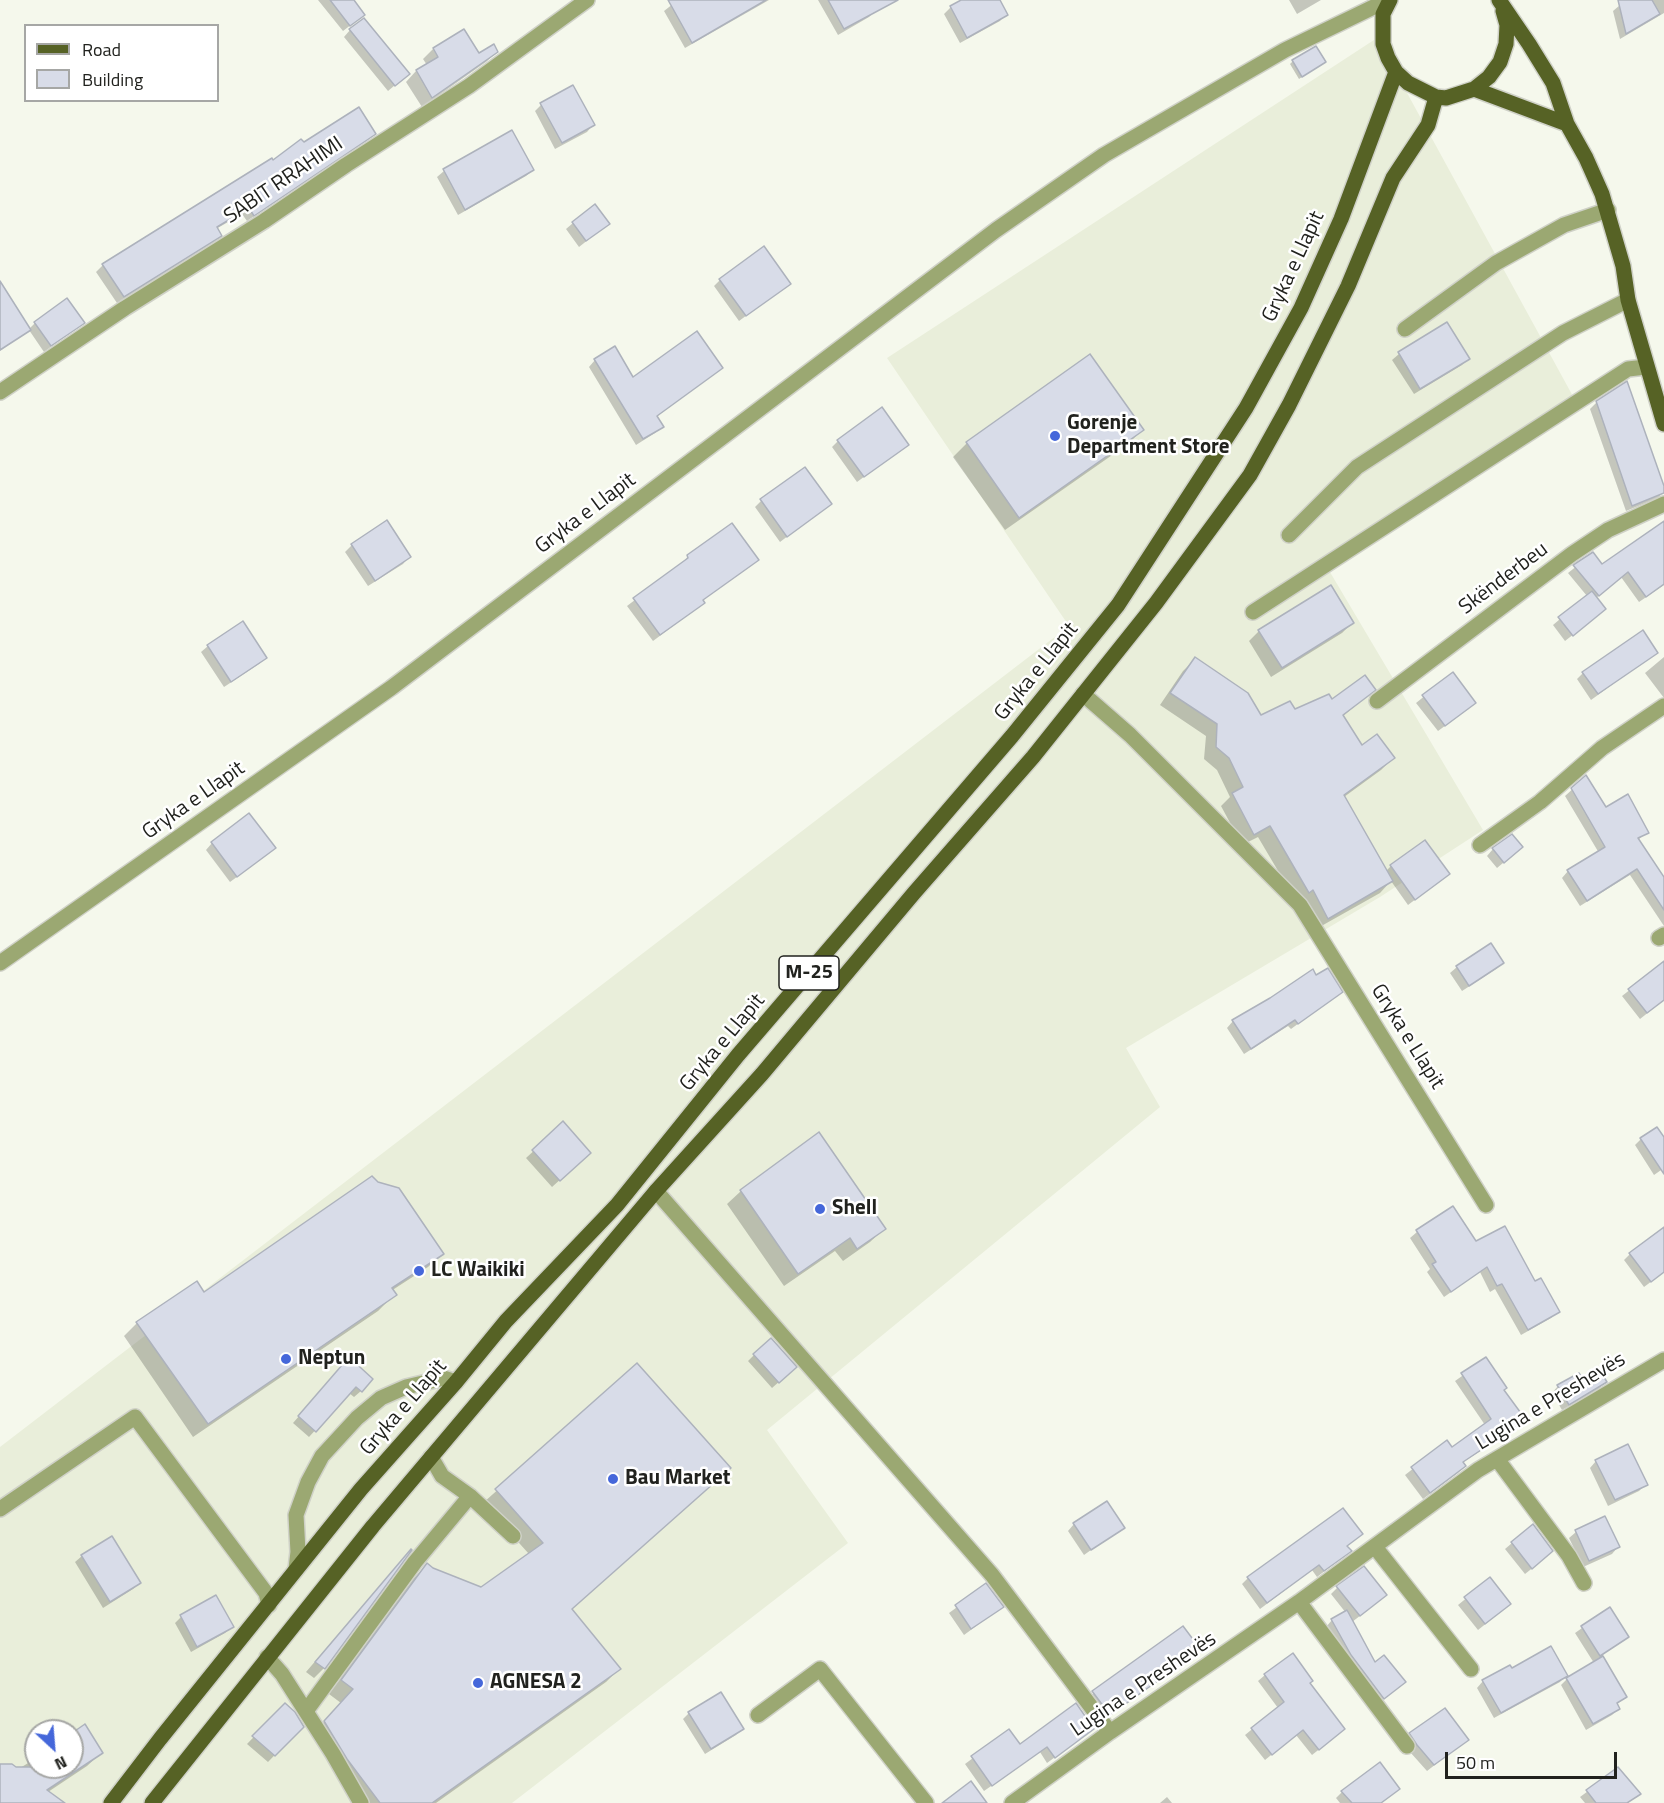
<!DOCTYPE html>
<meta charset="utf-8">
<style>
body{margin:0}
#map{position:relative;width:1664px;height:1803px;overflow:hidden;background:#f5f8ec;font-family:"Titillium Web",sans-serif}
canvas{display:block}
.legend{position:absolute;left:24px;top:24px;width:195px;height:78px;box-sizing:border-box;background:#fff;border:2px solid #a6a7a5;margin:0;padding:8px 10px;list-style:none;font-size:18px;color:#21221e}
.legend li{display:flex;align-items:center;gap:12px;height:30px}
.legend b{width:30px;border:2px solid #a6a7a5}
.north{position:absolute;left:24px;top:1719px;width:60px;height:60px;box-sizing:border-box;background:#fff;border:2px solid #a6a7a5;border-radius:50%;rotate:154deg;font-size:16px;font-weight:700;line-height:24px;text-align:center;color:#21221e}
.north::after{content:'';display:block;margin:auto;width:21px;height:27px;background:#4567da;clip-path:polygon(50% 0,100% 100%,50% 72%,0 100%)}
.scale{position:absolute;left:1445px;top:1752px;width:172px;height:27px;box-sizing:border-box;border:3px solid #21221e;border-top:0;padding-left:8px;font-size:18px;line-height:21px;white-space:nowrap;color:#21221e;-webkit-text-stroke:4px #fff;paint-order:stroke}
</style>
<div id="map">
<canvas width="1664" height="1803"></canvas>
<ul class="legend">
<li><b style="height:8px;background:#566225"></b>Road</li>
<li><b style="height:16px;background:#d8dce8"></b>Building</li>
</ul>
<div class="north">N</div>
<div class="scale">50 m</div>
</div>
<script>
const context = document.querySelector('canvas').getContext('2d');
context.lineJoin = 'round';
function fill(path, color) { context.fillStyle = color; context.fill(path, 'evenodd'); }
const shape = rows => new Path2D(rows.map(r => 'M' + r).join(''));
function stroke(path, color, width, dash) { context.strokeStyle = color; context.lineWidth = width; context.lineCap = dash ? 'butt' : 'round'; context.setLineDash(dash || []); context.stroke(path); }
function label(font, color, halo, rows, align = 'center') {
  context.font = font + ' "Titillium Web",sans-serif'; context.lineWidth = 5; context.setLineDash([]); context.textBaseline = 'middle'; context.strokeStyle = halo; context.fillStyle = color; for (const [text, x, y, turn = 0] of rows) {
    context.save(); context.translate(x, y); context.rotate((+turn || 0) * Math.PI / 180); context.textAlign = isNaN(turn) ? turn : align; if (halo) context.strokeText(text, 0, 0); context.fillText(text, 0, 0); context.restore();
  }
}
fill(shape([
 [1377,38,1575,400,1324,562,1483,830,1380,897,1126,1048,1160,1107,767,1430,848,1543,512,1803,0,1803,0,1447,1069,626,887,358],
 [36,1731,72,1731,72,1767,36,1767]
]), '#e9eeda');
fill(shape([
 [318,0,352,0,356,21,343,31],
 [678,0,769,0,685,48,664,11],
 [818,0,869,0,875,11,869,17,838,35],
 [964,0,998,0,1006,14,1000,21,960,43,944,14,950,8],
 [1289,0,1321,0,1297,14],
 [1626,0,1664,0,1664,13,1620,39,1613,11],
 [350,30,401,80,388,91,344,37],
 [463,31,478,55,497,52,486,62,422,107,406,82,416,71,427,65,423,59,433,49],
 [1293,61,1321,64,1299,79,1290,64],
 [541,105,593,125,587,132,555,149,535,111],
 [512,132,533,170,526,176,458,215,437,177,444,171],
 [374,134,368,140,247,221,242,214,216,229,220,236,214,242,117,303,96,272,103,265,303,144],
 [573,223,608,224,579,247,566,229],
 [720,280,789,284,739,321,714,286],
 [0,299,29,329,35,323,83,323,44,352,29,330,0,351],
 [1399,354,1468,358,1462,365,1414,394,1392,360],
 [1090,356,1142,430,1128,444,1005,530,953,457,967,443],
 [595,360,633,379,722,368,656,417,662,426,655,433,636,445,589,367],
 [1597,402,1664,491,1658,498,1626,511,1590,409],
 [838,441,907,445,857,482,832,447],
 [761,501,830,504,780,542,755,507],
 [387,522,409,557,403,564,368,586,345,552,352,545],
 [1664,534,1664,585,1639,602,1621,577,1596,598,1598,615,1565,641,1553,625,1587,596,1568,573,1592,554,1602,566],
 [688,556,757,560,702,601,703,603,696,609,653,641,627,606,682,564],
 [1352,623,1342,633,1271,677,1249,641,1259,631],
 [208,646,266,658,259,664,224,687,201,652],
 [1656,653,1591,700,1577,679,1583,673],
 [1664,657,1664,698,1645,673],
 [1195,659,1261,717,1294,711,1374,690,1342,717,1362,747,1393,758,1381,770,1344,797,1386,871,1391,866,1449,874,1408,905,1391,881,1380,893,1316,929,1297,903,1258,837,1242,845,1221,806,1230,797,1217,770,1204,759,1206,736,1160,705,1183,671],
 [1452,674,1468,709,1438,731,1416,703],
 [1586,777,1605,809,1647,832,1638,840,1664,880,1664,926,1630,875,1580,906,1562,878,1568,871,1599,853,1565,796],
 [212,843,268,854,230,882,206,850],
 [1493,849,1515,853,1497,868,1487,856],
 [1502,963,1496,969,1462,991,1450,973,1457,967],
 [1664,963,1664,1000,1640,1019,1622,996],
 [1316,977,1341,992,1291,1029,1288,1026,1244,1054,1227,1028,1233,1021],
 [563,1124,583,1159,552,1187,526,1158],
 [1641,1139,1664,1140,1664,1168,1654,1175,1635,1145],
 [741,1191,884,1229,870,1242,843,1261,835,1251,784,1286,727,1204],
 [1453,1208,1475,1243,1534,1284,1558,1312,1551,1318,1521,1335,1495,1289,1490,1292,1480,1272,1444,1297,1427,1272,1430,1269,1410,1238,1417,1232],
 [442,1253,428,1267,391,1291,392,1297,378,1311,193,1437,124,1336,137,1323,204,1294],
 [1630,1254,1664,1272,1644,1287,1624,1260],
 [754,1355,789,1373,772,1388,748,1361],
 [1486,1359,1502,1390,1524,1420,1517,1427,1462,1463,1464,1466,1458,1473,1423,1499,1405,1475,1447,1442,1452,1449,1485,1425,1455,1381],
 [637,1365,571,1610,619,1669,606,1682,436,1803,357,1803,334,1772,312,1735,341,1703,329,1694,414,1578,427,1565,432,1570,481,1589,529,1554,483,1503],
 [343,1366,361,1391,354,1397,349,1393,309,1437,293,1423],
 [1583,1381,1605,1382,1599,1389,1562,1410,1552,1393,1558,1386],
 [1596,1461,1646,1484,1639,1491,1608,1506,1590,1468],
 [1074,1524,1123,1527,1084,1555,1068,1531],
 [1576,1532,1618,1547,1612,1554,1583,1567,1569,1538],
 [1361,1534,1346,1547,1349,1551,1343,1557,1317,1577,1312,1570,1260,1609,1242,1584,1248,1578],
 [1512,1543,1545,1558,1525,1574,1505,1549],
 [82,1556,139,1583,133,1589,103,1608,75,1562],
 [401,1561,324,1668,314,1678,306,1672],
 [1490,1579,1503,1610,1478,1630,1458,1605],
 [986,1586,1002,1607,964,1635,949,1613],
 [1337,1588,1378,1602,1352,1622,1375,1664,1397,1688,1377,1704,1326,1627,1332,1620,1346,1613,1331,1594],
 [1609,1609,1627,1637,1601,1656,1625,1697,1616,1705,1618,1709,1612,1715,1586,1730,1561,1685,1567,1679,1594,1663,1575,1633],
 [181,1617,232,1626,225,1633,191,1652,175,1623],
 [1183,1628,1192,1656,1103,1721,1086,1699],
 [1511,1670,1566,1675,1560,1682,1494,1718,1477,1688,1483,1681],
 [1265,1675,1308,1684,1337,1735,1312,1755,1296,1735,1265,1760,1245,1735,1278,1708,1258,1681],
 [285,1705,302,1727,268,1762,247,1744],
 [689,1713,742,1728,736,1735,705,1754,683,1719],
 [1009,1731,1020,1746,1085,1735,1047,1763,1040,1752,984,1791,965,1764],
 [1410,1734,1467,1740,1427,1771,1410,1752,1404,1741],
 [72,1735,101,1753,87,1766,48,1792,63,1803,0,1803,0,1766,17,1770,36,1758,36,1767,72,1767],
 [1618,1769,1638,1794,1628,1803,1585,1803,1580,1797],
 [1398,1789,1381,1803,1340,1803,1336,1798,1342,1792],
 [1167,1797,1172,1803,1160,1803]
]), '#0003');
const building = shape([
 [330,0,354,0,365,15,350,26,330,0],
 [668,0,766,0,692,43,668,0],
 [828,0,898,0,844,29,828,0],
 [961,0,1000,0,1008,15,967,38,950,6,961,0],
 [1618,0,1652,0,1660,14,1626,34,1618,0],
 [364,18,410,74,395,86,349,29,364,18],
 [464,29,479,53,494,44,498,52,432,98,416,70,438,57,433,48,464,29],
 [1316,46,1326,62,1302,77,1292,60,1316,46],
 [573,85,595,125,562,143,540,103,573,85],
 [359,107,376,134,254,216,249,208,217,227,222,236,124,297,102,264,272,158,273,160,301,139,304,142,359,107],
 [512,130,534,170,465,210,443,169,512,130],
 [595,204,610,224,586,241,572,222,595,204],
 [764,246,791,284,746,316,719,279,764,246],
 [0,281,31,330,0,350,0,281],
 [67,298,85,323,51,346,34,322,67,298],
 [1447,322,1470,359,1420,389,1398,352,1447,322],
 [697,331,723,368,657,416,664,427,643,439,594,359,615,346,633,377,697,331],
 [1090,354,1144,430,1019,518,966,442,1090,354],
 [1627,381,1664,486,1664,493,1632,506,1596,401,1627,381],
 [882,407,909,445,864,477,837,440,882,407],
 [805,467,832,504,787,537,760,499,805,467],
 [387,520,411,557,375,581,351,544,387,520],
 [1664,521,1664,584,1646,597,1628,572,1599,596,1573,565,1593,552,1602,564,1664,521],
 [732,523,759,560,703,600,705,603,660,635,633,598,688,558,687,555,732,523],
 [1331,585,1354,623,1282,668,1258,630,1331,585],
 [1592,591,1606,609,1573,636,1558,617,1592,591],
 [243,621,267,658,231,682,207,645,243,621],
 [1643,630,1658,653,1598,694,1582,672,1643,630],
 [1195,657,1248,693,1261,715,1290,701,1295,709,1329,694,1332,699,1365,675,1376,690,1343,715,1362,745,1377,734,1395,758,1344,795,1393,881,1328,919,1313,890,1309,893,1270,826,1254,835,1232,793,1243,787,1229,758,1216,747,1217,724,1170,693,1195,657],
 [1453,672,1476,703,1445,726,1422,695,1453,672],
 [1586,775,1606,807,1628,794,1649,833,1638,838,1664,877,1664,910,1637,869,1587,901,1567,870,1605,847,1571,788,1586,775],
 [249,813,276,848,237,877,211,842,249,813],
 [1512,834,1523,847,1504,863,1492,848,1512,834],
 [1425,840,1450,874,1415,900,1390,865,1425,840],
 [1491,943,1504,963,1469,986,1456,966,1491,943],
 [1664,961,1664,1000,1647,1013,1628,989,1664,961],
 [1328,968,1343,992,1298,1024,1295,1020,1251,1049,1232,1020,1270,998,1313,969,1316,975,1328,968],
 [563,1121,591,1153,560,1181,532,1150,563,1121],
 [1657,1127,1664,1137,1664,1174,1640,1138,1657,1127],
 [819,1132,886,1229,857,1249,850,1238,798,1274,740,1190,819,1132],
 [372,1176,378,1182,399,1188,444,1254,392,1288,397,1295,208,1424,136,1322,197,1281,204,1292,372,1176],
 [1453,1206,1476,1241,1505,1226,1535,1281,1541,1278,1560,1312,1528,1330,1502,1284,1497,1286,1487,1267,1451,1292,1432,1264,1436,1262,1416,1230,1453,1206],
 [1664,1227,1664,1272,1651,1282,1629,1253,1664,1227],
 [771,1338,797,1367,779,1383,753,1354,771,1338],
 [349,1357,373,1379,362,1392,356,1387,316,1432,298,1416,349,1357],
 [1486,1357,1507,1388,1504,1390,1526,1420,1463,1462,1466,1466,1430,1493,1411,1467,1447,1440,1452,1447,1491,1419,1461,1373,1486,1357],
 [637,1363,731,1468,572,1609,621,1669,432,1803,380,1803,347,1759,324,1721,353,1689,341,1680,427,1563,433,1568,481,1587,543,1543,495,1489,637,1363],
 [1599,1369,1607,1382,1569,1405,1557,1385,1579,1373,1583,1379,1599,1369],
 [1628,1444,1648,1485,1615,1500,1595,1460,1628,1444],
 [1107,1501,1125,1528,1091,1550,1073,1523,1107,1501],
 [1343,1508,1363,1534,1347,1546,1352,1551,1324,1571,1319,1565,1267,1603,1247,1577,1343,1508],
 [1605,1516,1620,1547,1589,1561,1575,1530,1605,1516],
 [1533,1524,1553,1551,1532,1569,1511,1542,1533,1524],
 [112,1536,141,1583,110,1602,81,1555,112,1536],
 [411,1549,412,1550,325,1669,315,1662,411,1549],
 [1364,1566,1387,1595,1360,1616,1336,1586,1364,1566],
 [1490,1577,1511,1604,1485,1624,1464,1597,1490,1577],
 [986,1583,1004,1607,971,1629,955,1605,986,1583],
 [216,1595,234,1627,197,1647,180,1615,216,1595],
 [1610,1607,1629,1637,1600,1656,1581,1626,1610,1607],
 [1347,1610,1375,1662,1384,1655,1406,1682,1384,1699,1351,1655,1331,1619,1347,1610],
 [1183,1626,1201,1650,1110,1715,1092,1691,1183,1626],
 [1551,1646,1568,1676,1501,1713,1482,1680,1510,1665,1512,1668,1551,1646],
 [1293,1653,1313,1681,1310,1683,1345,1729,1319,1750,1303,1730,1272,1755,1251,1728,1284,1702,1264,1674,1293,1653],
 [1603,1656,1627,1697,1617,1703,1620,1709,1593,1724,1566,1678,1603,1656],
 [721,1692,744,1729,711,1749,688,1712,721,1692],
 [285,1703,295,1712,304,1727,275,1756,252,1736,285,1703],
 [1076,1703,1094,1729,1055,1758,1047,1747,992,1786,971,1756,1009,1729,1020,1744,1076,1703],
 [1445,1708,1469,1740,1434,1765,1417,1745,1409,1733,1445,1708],
 [85,1724,103,1753,47,1790,65,1803,0,1803,0,1764,12,1764,16,1767,72,1767,72,1733,85,1724],
 [1380,1762,1400,1789,1381,1803,1352,1803,1341,1791,1380,1762],
 [1618,1767,1641,1794,1627,1803,1596,1803,1586,1790,1618,1767],
 [971,1781,987,1803,942,1803,971,1781]
]);
fill(building, '#d8dce8');
stroke(building, '#adb2bc', 1.5);
const minor = shape([
 [1405,329,1496,263,1564,225,1608,210],
 [0,392,125,308,264,221,346,165,469,86,587,0],
 [1289,535,1357,467,1563,333,1628,300],
 [1253,612,1628,369,1646,367],
 [1083,694,1130,735,1300,905,1486,1205],
 [1377,701,1572,554,1608,530,1664,504],
 [1480,845,1540,802,1602,748,1664,706],
 [1659,938,1664,935],
 [0,963,391,688,996,230,1104,155,1285,50,1388,0],
 [656,1191,992,1575,1110,1732],
 [431,1457,442,1476,470,1496,513,1536],
 [1497,1459,1569,1556,1584,1583],
 [0,1509,135,1417,266,1593,269,1605],
 [1375,1547,1471,1669],
 [296,1569,298,1552,296,1515,308,1482,322,1456,357,1418,381,1398,406,1387,444,1378,456,1382],
 [1299,1602,1407,1746],
 [267,1657,282,1674,333,1754,361,1803],
 [306,1711,415,1562,470,1496],
 [758,1715,820,1669,926,1803],
 [1012,1803,1110,1732,1299,1602,1478,1470,1664,1360]
]);
const major = shape([
 [1390,0,1383,14,1383,44,1388,58,1396,72,1408,83,1436,97,1446,98,1474,89,1489,77,1500,62,1506,44,1507,25,1503,11],
 [1499,0,1529,44,1553,83,1567,124,1586,158,1602,194,1623,266,1628,300,1664,424],
 [1474,89,1567,124],
 [111,1803,160,1739,361,1489,456,1382,506,1321,617,1205,738,1055,1012,736,1118,605,1246,408,1301,308,1341,219,1396,72],
 [152,1803,373,1526,656,1191,762,1074,914,893,1033,757,1156,603,1250,475,1289,405,1348,286,1393,178,1428,125,1436,97]
]);
stroke(minor, '#cfd1c7', 18);
stroke(major, '#cfd1c7', 18);
stroke(minor, '#9ba872', 15);
stroke(major, '#566225', 15);
for (const [x, y, r, color] of [
 [1055,436,6,"#4567da"],
 [820,1209,6,"#4567da"],
 [419,1271,6,"#4567da"],
 [286,1359,6,"#4567da"],
 [613,1479,6,"#4567da"],
 [478,1683,6,"#4567da"]
]) { const dot = new Path2D(); dot.arc(x, y, r, 0, 2 * Math.PI); context.fillStyle = color; context.fill(dot); stroke(dot, '#fff', 2); }
for (const [x, y, w] of [
 [809,973,60]
]) { const box = new Path2D(); box.roundRect(x - w / 2, y - 17, w, 34, 4.5); context.fillStyle = '#fff'; context.fill(box); stroke(box, '#21221e', 1.5); }
label('bold 20px', '#21221e', null, [
 ["M-25",809,973]
]);
label('21px', '#21221e', '#fff', [
 ["SABIT RRAHIMI",284,181,-34],
 ["Gryka e Llapit",1294,267,-65],
 ["Gryka e Llapit",586,514,-37],
 ["Skënderbeu",1504,579,-37],
 ["Gryka e Llapit",1037,672,-51],
 ["Gryka e Llapit",194,801,-35],
 ["Gryka e Llapit",1407,1037,58],
 ["Gryka e Llapit",723,1043,-50],
 ["Lugina e Preshevës",1551,1402,-31],
 ["Gryka e Llapit",404,1408,-49],
 ["Lugina e Preshevës",1144,1685,-34]
]);
label('bold 21px', '#21221e', '#fff', [
 ["Gorenje",1067,424],
 ["Department Store",1067,448],
 ["Shell",832,1209],
 ["LC Waikiki",431,1271],
 ["Neptun",298,1359],
 ["Bau Market",625,1479],
 ["AGNESA 2",490,1683]
], 'left');
</script>
